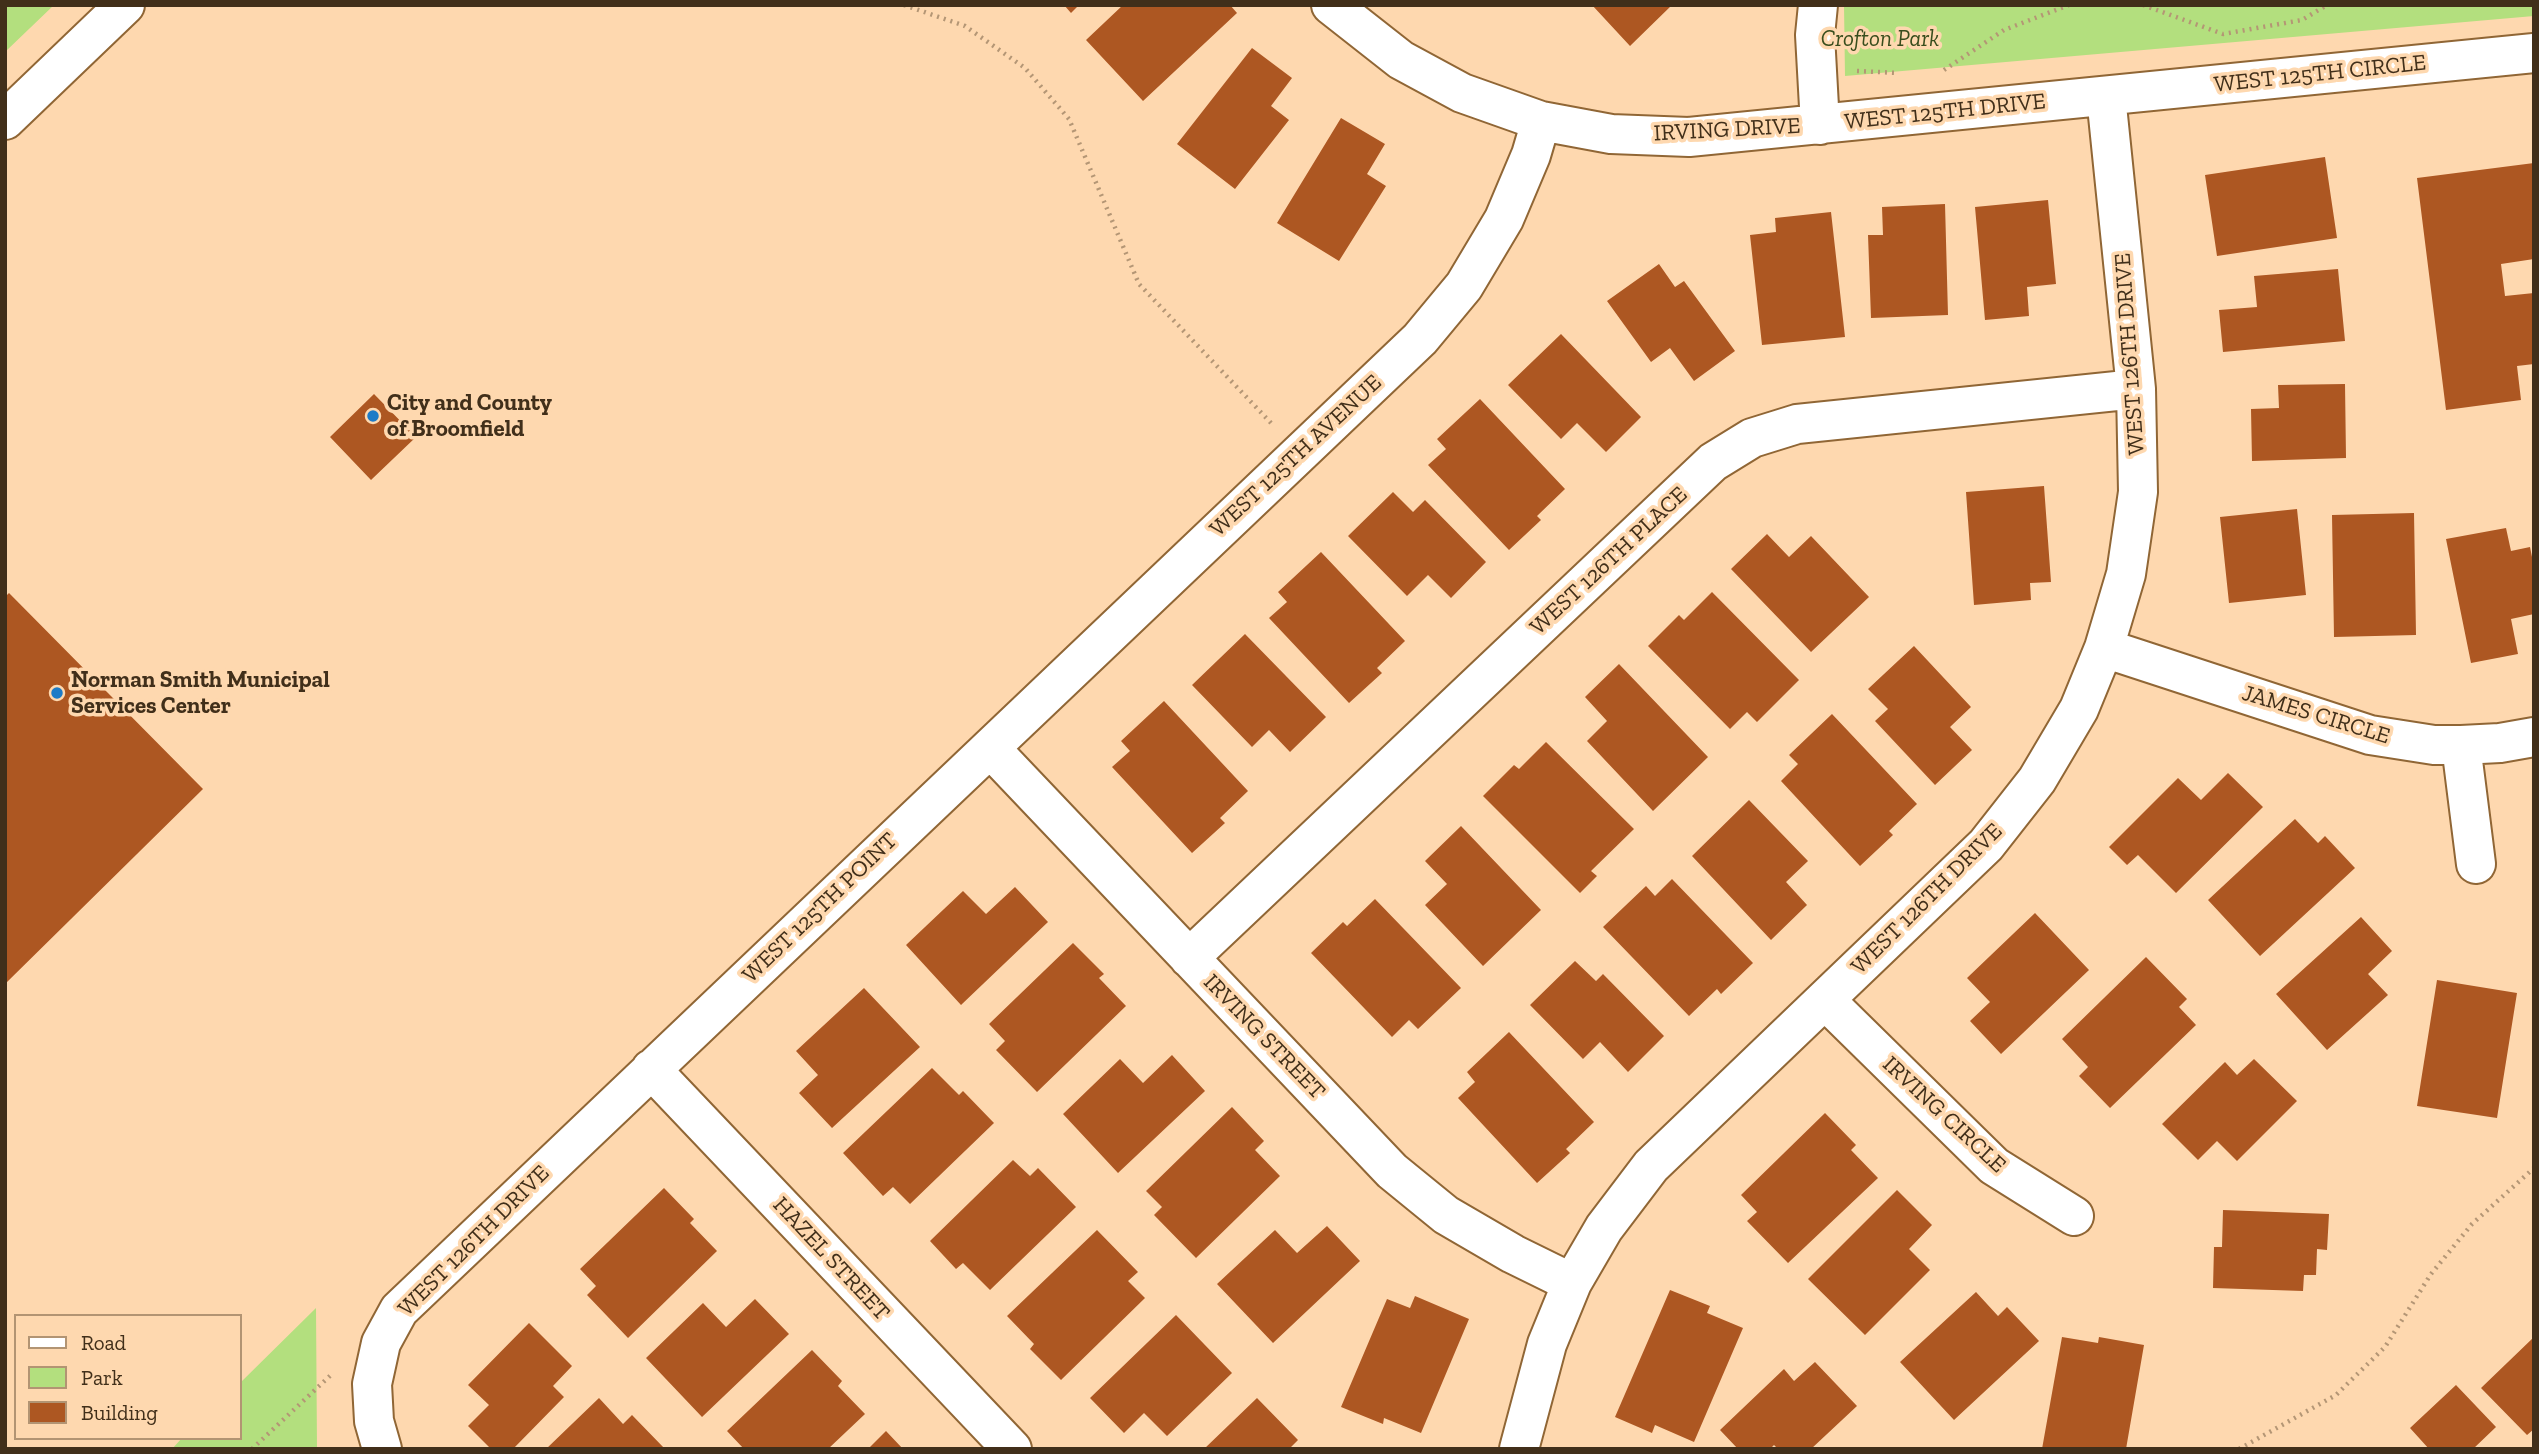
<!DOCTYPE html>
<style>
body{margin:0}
#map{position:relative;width:2539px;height:1454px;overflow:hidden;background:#fed8af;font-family:"Zilla Slab",serif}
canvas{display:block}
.frame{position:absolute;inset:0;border:7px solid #412f1a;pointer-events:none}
.legend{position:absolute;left:14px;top:1314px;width:228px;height:126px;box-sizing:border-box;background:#fed8af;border:2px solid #b29473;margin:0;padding:9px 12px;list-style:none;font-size:21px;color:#412f1a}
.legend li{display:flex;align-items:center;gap:14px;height:35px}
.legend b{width:35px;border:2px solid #b29473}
</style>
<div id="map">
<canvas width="2539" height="1454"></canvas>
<div class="frame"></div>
<ul class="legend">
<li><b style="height:9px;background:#fff"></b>Road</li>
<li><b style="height:19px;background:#b3df7e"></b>Park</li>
<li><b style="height:19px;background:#ad5722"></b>Building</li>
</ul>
</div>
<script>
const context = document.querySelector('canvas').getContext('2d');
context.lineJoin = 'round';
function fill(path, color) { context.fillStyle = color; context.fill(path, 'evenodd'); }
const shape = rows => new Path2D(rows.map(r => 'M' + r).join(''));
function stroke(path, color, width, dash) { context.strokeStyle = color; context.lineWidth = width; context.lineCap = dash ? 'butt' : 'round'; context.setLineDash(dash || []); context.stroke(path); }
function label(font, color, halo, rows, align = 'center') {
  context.font = font + ' "Zilla Slab",serif'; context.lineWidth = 7; context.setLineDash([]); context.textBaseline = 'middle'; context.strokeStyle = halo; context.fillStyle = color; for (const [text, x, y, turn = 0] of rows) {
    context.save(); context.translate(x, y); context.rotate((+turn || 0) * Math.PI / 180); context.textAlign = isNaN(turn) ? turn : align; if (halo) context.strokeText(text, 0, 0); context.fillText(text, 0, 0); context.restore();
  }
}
fill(shape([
 [5,5,54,5,5,52],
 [1844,5,2534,5,2534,16,1845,76],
 [316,1308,317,1449,172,1449,182,1438,240,1438,240,1383]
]), '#b3df7e');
fill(shape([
 [1064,5,1079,5,1071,13],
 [1123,5,1230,5,1237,13,1143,101,1086,40],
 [1592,5,1672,5,1630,46],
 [1252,48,1292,78,1271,106,1289,120,1235,189,1177,144],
 [1341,118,1385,144,1367,174,1386,186,1339,261,1277,223],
 [2325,157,2337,238,2217,256,2205,175],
 [2534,163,2534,259,2501,264,2505,296,2534,293,2534,364,2517,366,2521,400,2446,410,2417,178],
 [2048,200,2056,284,2027,287,2029,316,1985,320,1975,207],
 [1945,204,1948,315,1871,318,1868,235,1883,235,1882,207],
 [1831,212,1845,337,1762,345,1750,235,1776,232,1775,218],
 [1659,264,1675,287,1684,281,1735,351,1694,381,1670,348,1651,362,1607,301],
 [2338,269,2345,341,2223,352,2219,310,2257,307,2254,276],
 [1561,334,1641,417,1606,452,1577,423,1561,439,1508,385],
 [2345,384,2346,458,2252,461,2251,409,2279,408,2278,385],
 [374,394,416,437,371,480,330,437],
 [1480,399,1565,489,1537,516,1541,520,1509,550,1428,465,1446,449,1437,439],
 [2044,486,2051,582,2030,583,2031,600,1974,605,1966,492],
 [1393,492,1413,512,1425,500,1486,562,1451,598,1428,575,1407,596,1348,536],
 [2297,509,2306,595,2229,603,2220,517],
 [2414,513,2416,635,2334,637,2332,515],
 [2506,528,2511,551,2530,547,2534,567,2534,614,2511,619,2518,654,2471,663,2446,539],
 [1767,534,1789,557,1811,536,1869,597,1811,652,1731,569],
 [1321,552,1405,641,1377,668,1382,673,1349,703,1269,618,1287,602,1278,592],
 [1712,592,1799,680,1757,722,1747,712,1730,729,1648,646,1679,615,1684,620],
 [9,593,203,789,5,984,5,597],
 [1245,634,1326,717,1290,752,1269,730,1252,747,1192,685],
 [1914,646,1971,707,1950,727,1972,750,1935,785,1875,721,1888,709,1868,689],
 [1619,664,1708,757,1653,811,1587,741,1607,721,1585,697],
 [1164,701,1248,791,1220,818,1225,823,1192,853,1112,767,1130,751,1121,741],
 [1832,714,1917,804,1889,831,1893,835,1860,866,1781,781,1798,764,1789,755],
 [1546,742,1634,829,1591,871,1597,876,1580,893,1483,796,1514,765,1519,769],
 [2228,773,2263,807,2176,893,2138,855,2127,865,2109,847,2178,778,2201,800],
 [1749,800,1808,861,1786,882,1807,905,1771,940,1692,856],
 [2295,819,2318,843,2325,836,2355,868,2260,956,2208,900],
 [1461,826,1541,910,1483,966,1425,905,1447,884,1425,861],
 [1672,879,1753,963,1721,994,1717,989,1689,1016,1603,927,1646,886,1655,896],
 [1015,887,1048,922,961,1005,906,945,963,891,986,914],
 [1375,899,1461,988,1418,1029,1409,1020,1392,1037,1311,953,1343,922,1347,926],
 [2035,913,2089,970,2001,1054,1970,1021,1990,1002,1967,978],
 [2361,917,2392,951,2368,974,2388,995,2327,1050,2276,994],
 [1073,943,1104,974,1099,978,1126,1006,1037,1092,996,1050,1005,1041,989,1024],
 [2146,957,2187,999,2179,1007,2196,1025,2110,1108,2079,1076,2088,1067,2062,1039],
 [1575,961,1596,981,1603,974,1664,1036,1628,1072,1600,1042,1583,1059,1530,1005],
 [2437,980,2517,993,2497,1118,2417,1106],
 [864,988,920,1047,832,1128,799,1093,818,1075,796,1051],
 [1509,1032,1594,1122,1566,1149,1570,1153,1537,1183,1458,1098,1475,1082,1467,1072],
 [1172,1055,1205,1091,1118,1173,1063,1114,1120,1059,1143,1083],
 [2254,1059,2297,1101,2237,1161,2217,1141,2198,1160,2162,1124,2225,1062,2237,1075],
 [932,1068,959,1095,963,1091,994,1123,910,1204,893,1187,883,1196,843,1153],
 [1232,1107,1264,1141,1255,1150,1280,1176,1196,1258,1154,1215,1162,1207,1146,1191],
 [1825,1113,1856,1145,1851,1150,1878,1178,1788,1263,1747,1221,1757,1212,1741,1195],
 [1013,1160,1030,1176,1038,1168,1076,1207,990,1290,963,1263,956,1269,930,1241],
 [664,1188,694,1219,690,1223,717,1251,628,1338,587,1295,596,1286,580,1269],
 [1897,1190,1932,1225,1909,1249,1930,1270,1865,1335,1808,1279],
 [2223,1210,2329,1214,2327,1250,2317,1249,2316,1275,2304,1275,2303,1291,2213,1288,2214,1247,2222,1247],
 [1327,1226,1360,1261,1273,1343,1217,1284,1275,1230,1297,1253],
 [1097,1230,1138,1272,1128,1281,1145,1298,1061,1380,1030,1349,1034,1344,1007,1316],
 [1670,1290,1710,1306,1707,1313,1743,1328,1694,1442,1655,1425,1652,1433,1615,1417],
 [1976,1292,1998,1316,2007,1307,2039,1341,1954,1420,1900,1362],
 [1415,1296,1469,1319,1421,1433,1384,1418,1383,1424,1341,1407,1387,1299,1410,1308],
 [755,1299,789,1334,702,1417,646,1358,703,1303,726,1327],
 [1176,1315,1232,1373,1167,1436,1144,1413,1124,1433,1090,1398],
 [529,1323,572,1366,553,1386,564,1397,513,1449,491,1449,468,1426,489,1405,468,1385],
 [2062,1337,2098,1343,2099,1337,2144,1345,2126,1449,2042,1449],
 [2534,1337,2534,1429,2527,1435,2481,1388],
 [812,1350,842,1381,838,1386,865,1414,828,1449,744,1449,727,1431],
 [1815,1362,1857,1406,1811,1449,1778,1449,1774,1445,1770,1449,1738,1449,1720,1430,1784,1369,1794,1381],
 [2456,1385,2496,1427,2473,1449,2429,1449,2410,1428],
 [599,1398,623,1424,632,1415,665,1449,546,1449],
 [1257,1398,1298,1440,1289,1449,1204,1449],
 [886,1431,903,1449,868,1449]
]), '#ad5722');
const street = shape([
 [1331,5,1401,60,1462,93,1541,121,1611,134,1689,137,2534,53],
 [1818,5,1815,35,1820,125],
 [5,120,125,5],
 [2104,648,2370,735,2434,745,2461,745,2500,743,2534,737],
 [2461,745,2476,864],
 [990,748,1392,1171,1446,1215,1513,1254,1572,1283],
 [1189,958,1713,462,1752,438,1797,424,2136,389],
 [1825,1000,1994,1166,2074,1216],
 [651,1069,1012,1449],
 [382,1449,374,1421,372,1384,381,1343,399,1310,1420,339,1464,286,1504,219,1531,155,1541,121],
 [1519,1449,1547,1344,1572,1283,1604,1228,1651,1166,1986,845,2037,780,2079,709,2104,648,2126,574,2138,492,2136,389,2106,96]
]);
stroke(street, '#906635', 42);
stroke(shape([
 [904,5,965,26,1025,68,1069,119,1139,284,1272,424],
 [2143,5,2223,34,2302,20,2327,5],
 [1944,70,2004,30,2069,5],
 [1857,71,1898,73],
 [252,1449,333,1373],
 [2239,1449,2336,1395,2385,1347,2431,1274,2472,1224,2534,1168]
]), '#b49675', 4.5, [2, 5]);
stroke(street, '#fff', 38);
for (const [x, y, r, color] of [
 [373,416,7,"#1c7bc7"],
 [57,693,7,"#1c7bc7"]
]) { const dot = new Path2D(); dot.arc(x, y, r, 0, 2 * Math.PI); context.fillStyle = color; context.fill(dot); stroke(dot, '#fed8af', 2.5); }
label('italic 23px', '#384d1d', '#fed8af', [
 ["Crofton Park",1880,39]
]);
label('23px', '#412f1a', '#fed8af', [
 ["WEST 125TH CIRCLE",2320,74,-6],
 ["WEST 125TH DRIVE",1945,112,-6],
 ["IRVING DRIVE",1727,130,-3],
 ["WEST 126TH DRIVE",2130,354,-94],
 ["WEST 125TH AVENUE",1296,456,-43],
 ["WEST 126TH PLACE",1609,561,-43],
 ["JAMES CIRCLE",2316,715,17],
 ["WEST 126TH DRIVE",1927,899,-45],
 ["WEST 125TH POINT",820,908,-44],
 ["IRVING STREET",1264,1037,46],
 ["IRVING CIRCLE",1944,1115,43],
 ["WEST 126TH DRIVE",474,1241,-45],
 ["HAZEL STREET",831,1259,47]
]);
label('bold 23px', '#412f1a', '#fed8af', [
 ["City and County",387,403],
 ["of Broomfield",387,429],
 ["Norman Smith Municipal",71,680],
 ["Services Center",71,706]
], 'left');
</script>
